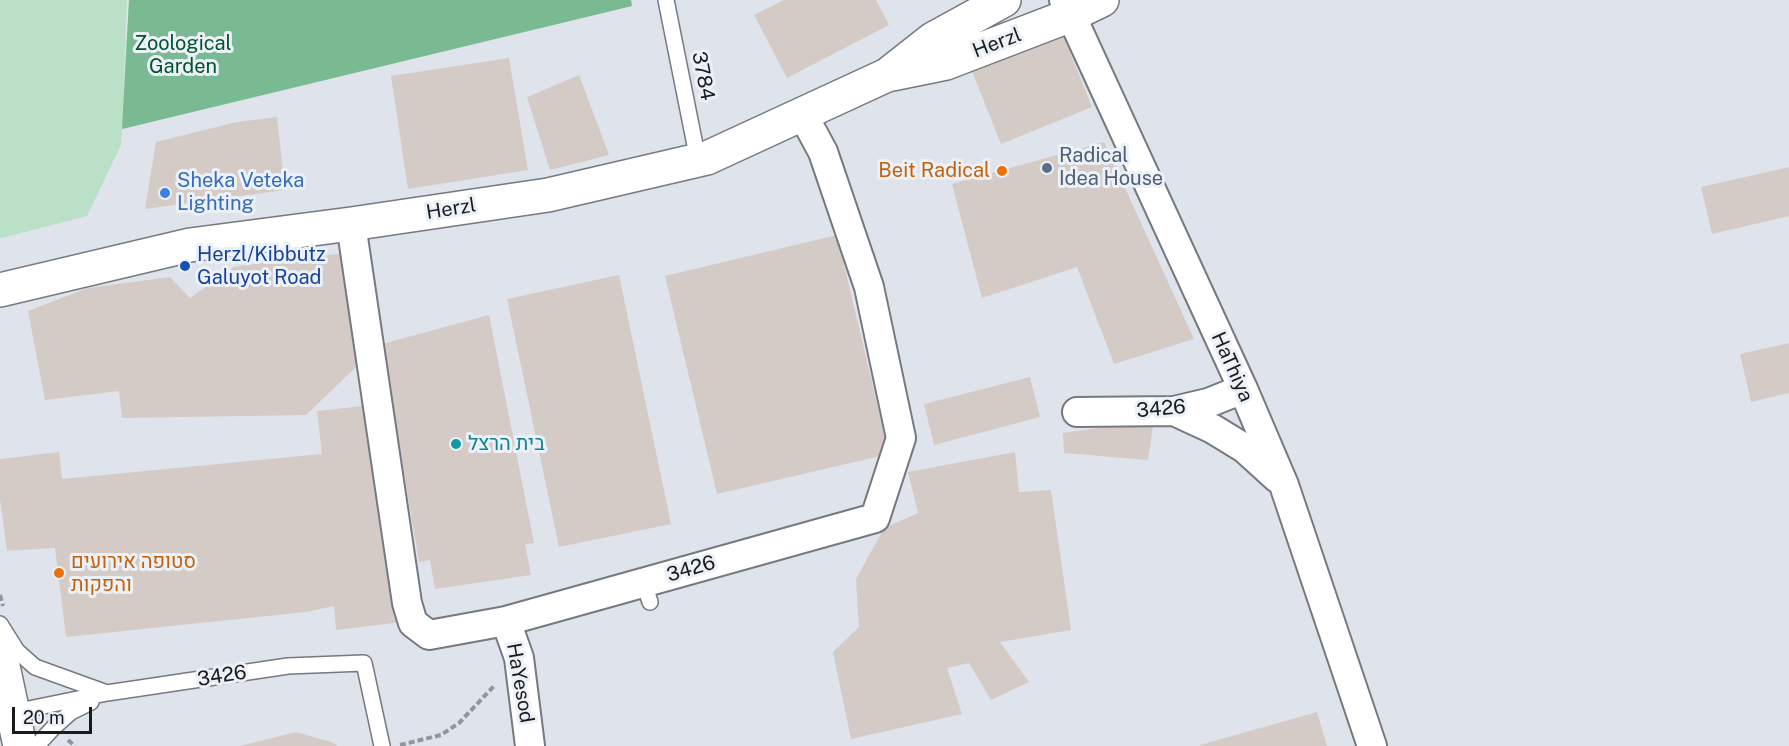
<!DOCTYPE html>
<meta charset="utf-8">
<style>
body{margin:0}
#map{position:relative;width:1789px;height:746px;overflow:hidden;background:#dfe3eb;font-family:"Public Sans",sans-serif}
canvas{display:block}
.scale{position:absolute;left:12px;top:707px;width:80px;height:27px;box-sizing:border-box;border:3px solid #1a1b1e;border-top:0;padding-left:8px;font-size:18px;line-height:21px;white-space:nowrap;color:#1a1b1e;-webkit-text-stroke:4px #ecf1f8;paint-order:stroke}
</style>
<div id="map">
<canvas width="1789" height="746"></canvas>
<div class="scale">20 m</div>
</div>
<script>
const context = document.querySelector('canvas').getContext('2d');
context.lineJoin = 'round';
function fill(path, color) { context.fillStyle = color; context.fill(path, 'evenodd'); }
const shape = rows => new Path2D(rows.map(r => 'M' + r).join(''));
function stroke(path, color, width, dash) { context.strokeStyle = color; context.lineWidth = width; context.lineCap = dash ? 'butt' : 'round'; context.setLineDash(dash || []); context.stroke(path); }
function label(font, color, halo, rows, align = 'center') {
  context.font = font + ' "Public Sans",Heebo,sans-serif'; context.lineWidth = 6; context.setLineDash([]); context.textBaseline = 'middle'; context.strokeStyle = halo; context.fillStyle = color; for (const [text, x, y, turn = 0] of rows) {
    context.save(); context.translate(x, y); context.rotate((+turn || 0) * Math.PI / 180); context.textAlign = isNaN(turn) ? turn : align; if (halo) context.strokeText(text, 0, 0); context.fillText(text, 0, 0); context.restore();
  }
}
fill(shape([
 [0,0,127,0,123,99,129,0,631,0,632,6,122,129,121,145,87,216,2,238,0,238]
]), '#bae0c7');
fill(shape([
 [129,0,631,0,632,6,122,129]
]), '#7aba92');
fill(shape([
 [784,0,876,0,889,25,787,78,754,15],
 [1063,35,1092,107,1001,144,972,71],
 [509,58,528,170,408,189,391,76],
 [579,75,609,155,550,170,527,97],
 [277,117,285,190,145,209,156,142,237,122],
 [1104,142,1194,339,1114,364,1077,267,982,298,952,184],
 [1789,167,1789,216,1712,234,1701,187],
 [837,235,889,454,717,494,665,276],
 [340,254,357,366,306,415,122,418,119,391,45,400,28,311,88,288,170,277,190,298,234,267,288,259],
 [619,275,671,524,559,547,507,299],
 [489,315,534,543,525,544,531,575,435,589,430,560,419,562,382,344],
 [1789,343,1789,393,1751,402,1740,354],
 [1030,377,1040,417,934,445,924,404],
 [372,405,402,622,336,630,334,606,306,612,66,637,55,548,7,551,0,499,0,459,59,452,62,479,322,454,317,411],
 [1154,420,1148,460,1064,453,1063,433],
 [1015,452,1019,492,1051,490,1071,630,1000,642,1029,682,991,700,969,663,947,668,962,714,851,739,833,652,859,627,856,579,884,528,918,513,908,472],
 [1317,712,1327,746,1200,746,1200,745],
 [296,732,334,743,337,746,240,746]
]), '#d4cbc7');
const lane = shape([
 [666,0,698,160],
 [644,583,650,602],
 [0,624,17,651,35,667,107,693],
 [9,713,107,693,288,666,364,663,382,746],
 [39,746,41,741,54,727,71,712,91,702]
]);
const street = shape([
 [1064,0,1243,389,1284,485,1372,746],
 [351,224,407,603,413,623,429,635,506,621,875,518,901,438,869,287,823,152,802,113],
 [1174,411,1213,429,1244,448,1277,478],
 [1077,412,1174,411,1208,403,1243,389],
 [506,621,519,658,530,746]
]);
const secondary = shape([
 [891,72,933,39,1004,0],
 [0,290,190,245,351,224,548,195,707,158,887,75,946,63,1071,15,1102,0],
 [0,652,20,746]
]);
stroke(lane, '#757980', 18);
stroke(street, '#757980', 32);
stroke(secondary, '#757980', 36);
stroke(shape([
 [0,595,3,606],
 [68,740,75,746],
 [400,745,441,735,459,723,495,685]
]), '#92959b', 4, [6, 3]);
stroke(lane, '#fff', 15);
stroke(street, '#fff', 28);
stroke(secondary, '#fff', 33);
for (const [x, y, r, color] of [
 [1047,168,6,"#5c6f8a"],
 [1002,171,6,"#e8710a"],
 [165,193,6,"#3f7fe0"],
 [185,266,6,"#1a4fb4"],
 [456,444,6,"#0f9aa8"],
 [59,573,6,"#e8710a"]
]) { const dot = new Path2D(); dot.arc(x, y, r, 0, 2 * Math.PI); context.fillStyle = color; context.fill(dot); stroke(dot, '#ecf1f8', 2); }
label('20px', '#1a1b1e', '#ecf1f8', [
 ["Herzl",997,43,-21],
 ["3784",703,76,79],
 ["Herzl",451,209,-9],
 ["HaThiya",1232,367,66],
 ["3426",1161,409,-5],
 ["3426",691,569,-16],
 ["3426",222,676,-9],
 ["HaYesod",520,683,80]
]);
label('20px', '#00532e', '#ecf1f8', [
 ["Zoological",183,44],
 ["Garden",183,67]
]);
label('20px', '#4e5e75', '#ecf1f8', [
 ["Radical",1059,156],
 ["Idea House",1059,179]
], 'left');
label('20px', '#c56008', '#ecf1f8', [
 ["Beit Radical",990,171],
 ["סטופה אירועים",71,562,"left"],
 ["והפקות",71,585,"left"]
], 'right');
label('20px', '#366cbe', '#ecf1f8', [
 ["Sheka Veteka",177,181],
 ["Lighting",177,204]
], 'left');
label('20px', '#164399', '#ecf1f8', [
 ["Herzl/Kibbutz",197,255],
 ["Galuyot Road",197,278]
], 'left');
label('20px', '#0d838f', '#ecf1f8', [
 ["בית הרצל",468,444]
], 'left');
</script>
